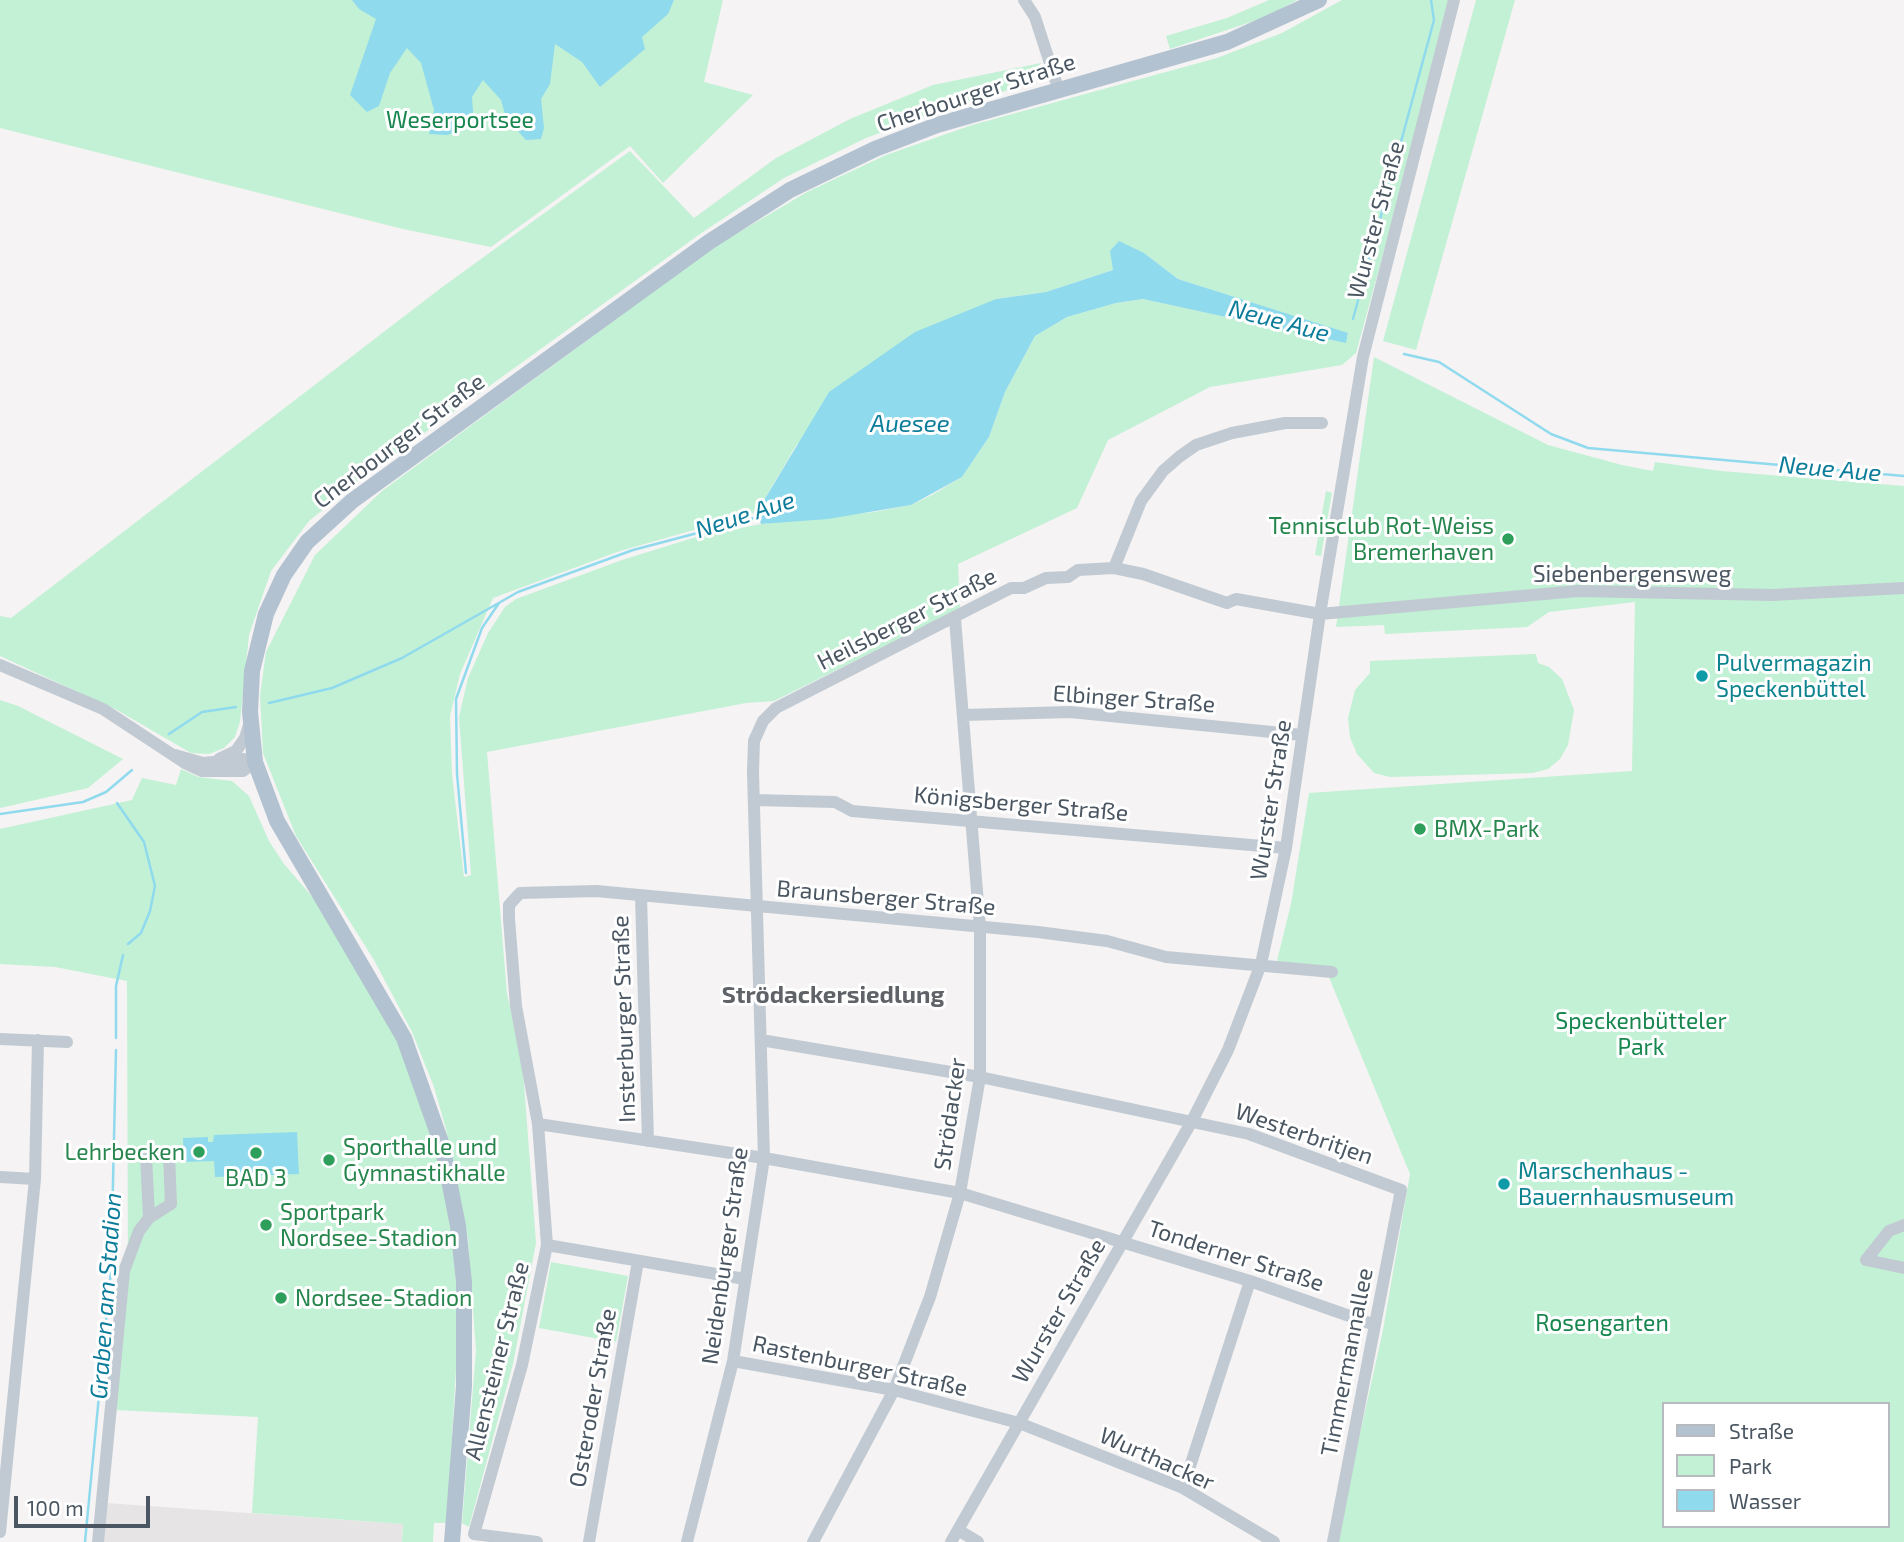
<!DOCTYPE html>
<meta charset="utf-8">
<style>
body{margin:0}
#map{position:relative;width:1904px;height:1542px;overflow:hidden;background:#f5f3f3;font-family:"Exo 2",sans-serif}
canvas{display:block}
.legend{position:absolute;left:1662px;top:1402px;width:228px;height:126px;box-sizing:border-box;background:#fff;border:2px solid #b7bbc0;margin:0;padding:9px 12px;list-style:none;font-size:21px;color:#4a5661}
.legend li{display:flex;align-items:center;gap:14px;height:35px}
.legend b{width:35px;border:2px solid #b7bbc0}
.scale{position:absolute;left:14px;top:1496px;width:136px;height:32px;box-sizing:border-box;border:4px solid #4a5661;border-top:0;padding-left:9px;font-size:21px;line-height:24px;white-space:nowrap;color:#4a5661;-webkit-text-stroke:5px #fff;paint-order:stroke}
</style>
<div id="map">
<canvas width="1904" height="1542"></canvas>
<ul class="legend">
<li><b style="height:9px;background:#b3c2d1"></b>Straße</li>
<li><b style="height:19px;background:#c3f1d5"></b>Park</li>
<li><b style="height:19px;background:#90daee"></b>Wasser</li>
</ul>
<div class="scale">100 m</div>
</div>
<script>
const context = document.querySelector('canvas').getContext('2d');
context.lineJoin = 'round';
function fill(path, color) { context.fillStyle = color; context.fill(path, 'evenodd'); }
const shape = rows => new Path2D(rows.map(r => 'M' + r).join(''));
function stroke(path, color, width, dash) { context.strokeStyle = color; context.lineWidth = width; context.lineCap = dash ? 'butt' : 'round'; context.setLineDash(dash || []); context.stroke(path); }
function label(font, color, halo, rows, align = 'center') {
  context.font = font + ' "Exo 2",sans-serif'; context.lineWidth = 6; context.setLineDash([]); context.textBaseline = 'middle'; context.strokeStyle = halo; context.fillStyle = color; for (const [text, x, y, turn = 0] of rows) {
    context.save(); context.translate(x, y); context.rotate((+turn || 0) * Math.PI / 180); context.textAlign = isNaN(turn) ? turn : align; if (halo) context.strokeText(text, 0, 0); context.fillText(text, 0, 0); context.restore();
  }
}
fill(shape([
 [106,1503,403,1524,402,1542,101,1542]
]), '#e6e4e5');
fill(shape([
 [0,0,723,0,704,82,753,95,663,183,630,146,491,247,403,229,0,128],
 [1269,0,1297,0,1269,16,1170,49,1166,36,1227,18],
 [1342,0,1449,0,1446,24,1356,353,1342,365,1210,387,1108,440,1077,508,958,564,960,609,774,701,746,703,487,752,507,994,522,1057,536,1243,513,1364,469,1527,462,1523,476,1351,468,1239,446,1129,434,1087,412,1032,374,960,296,836,263,753,260,695,266,652,315,555,382,491,714,247,807,192,886,155,972,125,1217,58,1282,33],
 [1144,253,1178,279,1348,334,1346,342,1143,299,1116,303,1067,317,1035,336,1005,392,989,437,962,477,932,495,911,505,874,512,761,524,693,538,622,560,516,599,505,607,488,633,468,678,459,717,471,875,464,877,452,774,450,716,460,674,493,598,620,551,757,512,797,444,996,299,1046,292,1113,270],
 [1476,0,1515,0,1416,350,1383,341],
 [1041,63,1029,84,943,109,866,138,784,178,700,234,362,478,309,521,271,571,249,635,240,722,235,737,224,748,209,754,191,753,117,710,0,656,0,616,11,618,441,288,630,151,694,218,776,158,850,119,933,85],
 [1374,357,1548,445,1622,465,1653,471,1655,462,1721,471,1904,486,1904,1542,1336,1542,1383,1330,1410,1174,1328,975,1275,969,1291,904,1309,793,1632,771,1635,602,1549,612,1527,627,1385,634,1384,625,1336,627],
 [1664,1404,1888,1404,1888,1526,1664,1526],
 [1326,491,1332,493,1321,556,1315,555],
 [1536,654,1538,663,1549,667,1562,679,1574,710,1568,745,1560,759,1548,769,1533,773,1390,777,1374,773,1357,754,1350,737,1348,718,1355,690,1370,673,1370,661],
 [0,700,18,706,123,759,88,788,0,808],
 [181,769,198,777,232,781,249,796,269,841,284,864,315,900,396,1036,429,1130,442,1178,452,1233,459,1318,447,1523,434,1523,433,1542,402,1542,403,1524,252,1513,258,1417,115,1410,128,1273,127,981,55,967,0,964,0,829,132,800,142,778,176,785],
 [551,1262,628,1276,616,1342,539,1328]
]), '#c3f1d5');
fill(shape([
 [352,0,674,0,668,14,642,37,645,49,600,87,582,62,555,44,550,84,541,99,544,128,541,139,526,140,506,118,501,100,483,80,472,97,474,126,447,135,429,134,434,110,421,63,407,48,390,73,379,106,367,112,350,95,376,19,359,9],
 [1119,241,1144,253,1178,279,1348,333,1346,343,1143,299,1116,303,1067,317,1035,336,1005,392,989,437,962,477,911,505,828,519,761,524,757,512,829,392,915,332,996,299,1046,292,1113,270,1110,251],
 [297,1132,299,1174,215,1177,214,1161,184,1162,183,1138,208,1137,208,1142,213,1142,214,1135]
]), '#90daee');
stroke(shape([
 [1353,319,1434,20,1431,0],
 [1404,354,1439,362,1551,434,1588,448,1904,476],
 [269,703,332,688,402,658,518,592,633,550,762,516],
 [169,734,202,712,236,707],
 [117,803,144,842,155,886,150,911,141,933,128,944],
 [0,814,83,802,106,792,132,770],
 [466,873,457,774,456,699,482,628,499,603],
 [116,1038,116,986,123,955],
 [85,1542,111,1270,116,1050]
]), '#90daee', 2.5);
stroke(shape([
 [1024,0,1035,17,1058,88],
 [1114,568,1141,501,1163,471,1179,457,1196,445,1232,433,1285,423,1322,423],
 [0,665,103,709,185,763,202,771,243,771,255,762,244,759,203,763,175,755],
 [963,715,1070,712,1302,735],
 [219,759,236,751,245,738,249,725],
 [754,800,835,802,852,811,1286,848],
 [641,896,648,1141],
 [0,1039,67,1042],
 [761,1040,980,1077,1249,1134,1401,1190,1333,1542],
 [538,1124,764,1158,960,1193,1250,1281,1375,1325],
 [0,1177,35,1179],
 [1904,1225,1889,1231,1866,1260,1904,1268],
 [547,1245,745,1279],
 [733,1361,894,1390,1019,1423,1183,1488,1274,1542],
 [1183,1488,1250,1281],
 [958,1530,978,1542],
 [0,1532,35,1179,38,1040],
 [98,1542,124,1271,139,1231,149,1218,171,1204,169,1154,146,1155,149,1218],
 [537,1542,474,1534,522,1365,547,1245,538,1124,516,1006,509,919,509,905,520,893,596,891,1038,932,1107,941,1166,957,1332,972],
 [589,1542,638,1261],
 [687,1542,733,1361,764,1158,753,772,754,741,763,721,776,708,1011,588,1024,588,1046,578,1068,577,1078,570,1114,568,1143,574,1227,603,1236,599,1320,614,1578,591,1772,595,1904,588],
 [813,1542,894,1390,930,1297,960,1193,980,1077,980,928,955,619],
 [951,1542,1192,1121,1228,1050,1261,964,1286,848,1320,614,1363,357,1454,0]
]), '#c1cad2', 12);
stroke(shape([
 [452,1542,464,1386,464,1282,458,1226,442,1145,404,1038,277,821,255,762,250,712,252,671,266,614,284,575,307,542,352,501,709,242,790,190,875,149,937,125,1227,42,1319,0]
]), '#b3c2d1', 16);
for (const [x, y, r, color] of [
 [1508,539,7,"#2e9e5b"],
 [1702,676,7,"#0f9aa8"],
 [1420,829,7,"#2e9e5b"],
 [199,1152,7,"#2e9e5b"],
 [256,1153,7,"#2e9e5b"],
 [329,1160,7,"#2e9e5b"],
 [1504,1184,7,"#0f9aa8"],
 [266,1225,7,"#2e9e5b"],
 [281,1298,7,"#2e9e5b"]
]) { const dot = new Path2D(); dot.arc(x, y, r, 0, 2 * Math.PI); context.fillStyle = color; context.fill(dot); stroke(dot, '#fff', 2.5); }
label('23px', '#4a5661', '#fff', [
 ["Cherbourger Straße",976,93,-18],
 ["Wurster Straße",1376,220,-75],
 ["Cherbourger Straße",399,441,-37],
 ["Siebenbergensweg",1632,574],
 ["Heilsberger Straße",907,619,-27],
 ["Elbinger Straße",1134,699,4],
 ["Wurster Straße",1271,800,-81],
 ["Königsberger Straße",1021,804,5],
 ["Braunsberger Straße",886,898,5],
 ["Insterburger Straße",624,1019,-92],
 ["Strödacker",950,1114,-82],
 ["Westerbritjen",1304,1134,19],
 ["Neidenburger Straße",725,1256,-82],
 ["Tonderner Straße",1236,1256,18],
 ["Wurster Straße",1059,1311,-60],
 ["Allensteiner Straße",497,1361,-76],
 ["Timmermannallee",1347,1362,-79],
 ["Rastenburger Straße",860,1366,12],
 ["Osteroder Straße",593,1398,-80],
 ["Wurthacker",1157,1459,24]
]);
label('23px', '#17864f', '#fff', [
 ["Weserportsee",460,120],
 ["Speckenbütteler",1641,1021],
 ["Park",1641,1047],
 ["Rosengarten",1602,1323]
]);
label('23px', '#27864d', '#fff', [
 ["Tennisclub Rot-Weiss",1494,526,"right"],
 ["Bremerhaven",1494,552,"right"],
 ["BMX-Park",1434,829],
 ["Sporthalle und",343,1147],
 ["Gymnastikhalle",343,1173],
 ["Lehrbecken",185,1152,"right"],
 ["BAD 3",256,1178,"center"],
 ["Sportpark",280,1212],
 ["Nordsee-Stadion",280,1238],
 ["Nordsee-Stadion",295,1298]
], 'left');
label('23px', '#0d838f', '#fff', [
 ["Pulvermagazin",1716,663],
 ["Speckenbüttel",1716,689],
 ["Marschenhaus -",1518,1171],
 ["Bauernhausmuseum",1518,1197]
], 'left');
label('italic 24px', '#0c7c9b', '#fff', [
 ["Neue Aue",1279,321,15],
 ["Auesee",910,424],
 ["Neue Aue",1830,469,5],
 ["Neue Aue",745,515,-18],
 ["Graben am Stadion",106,1296,-86]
]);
label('bold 24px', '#5f6368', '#fff', [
 ["Strödackersiedlung",833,995]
]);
</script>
